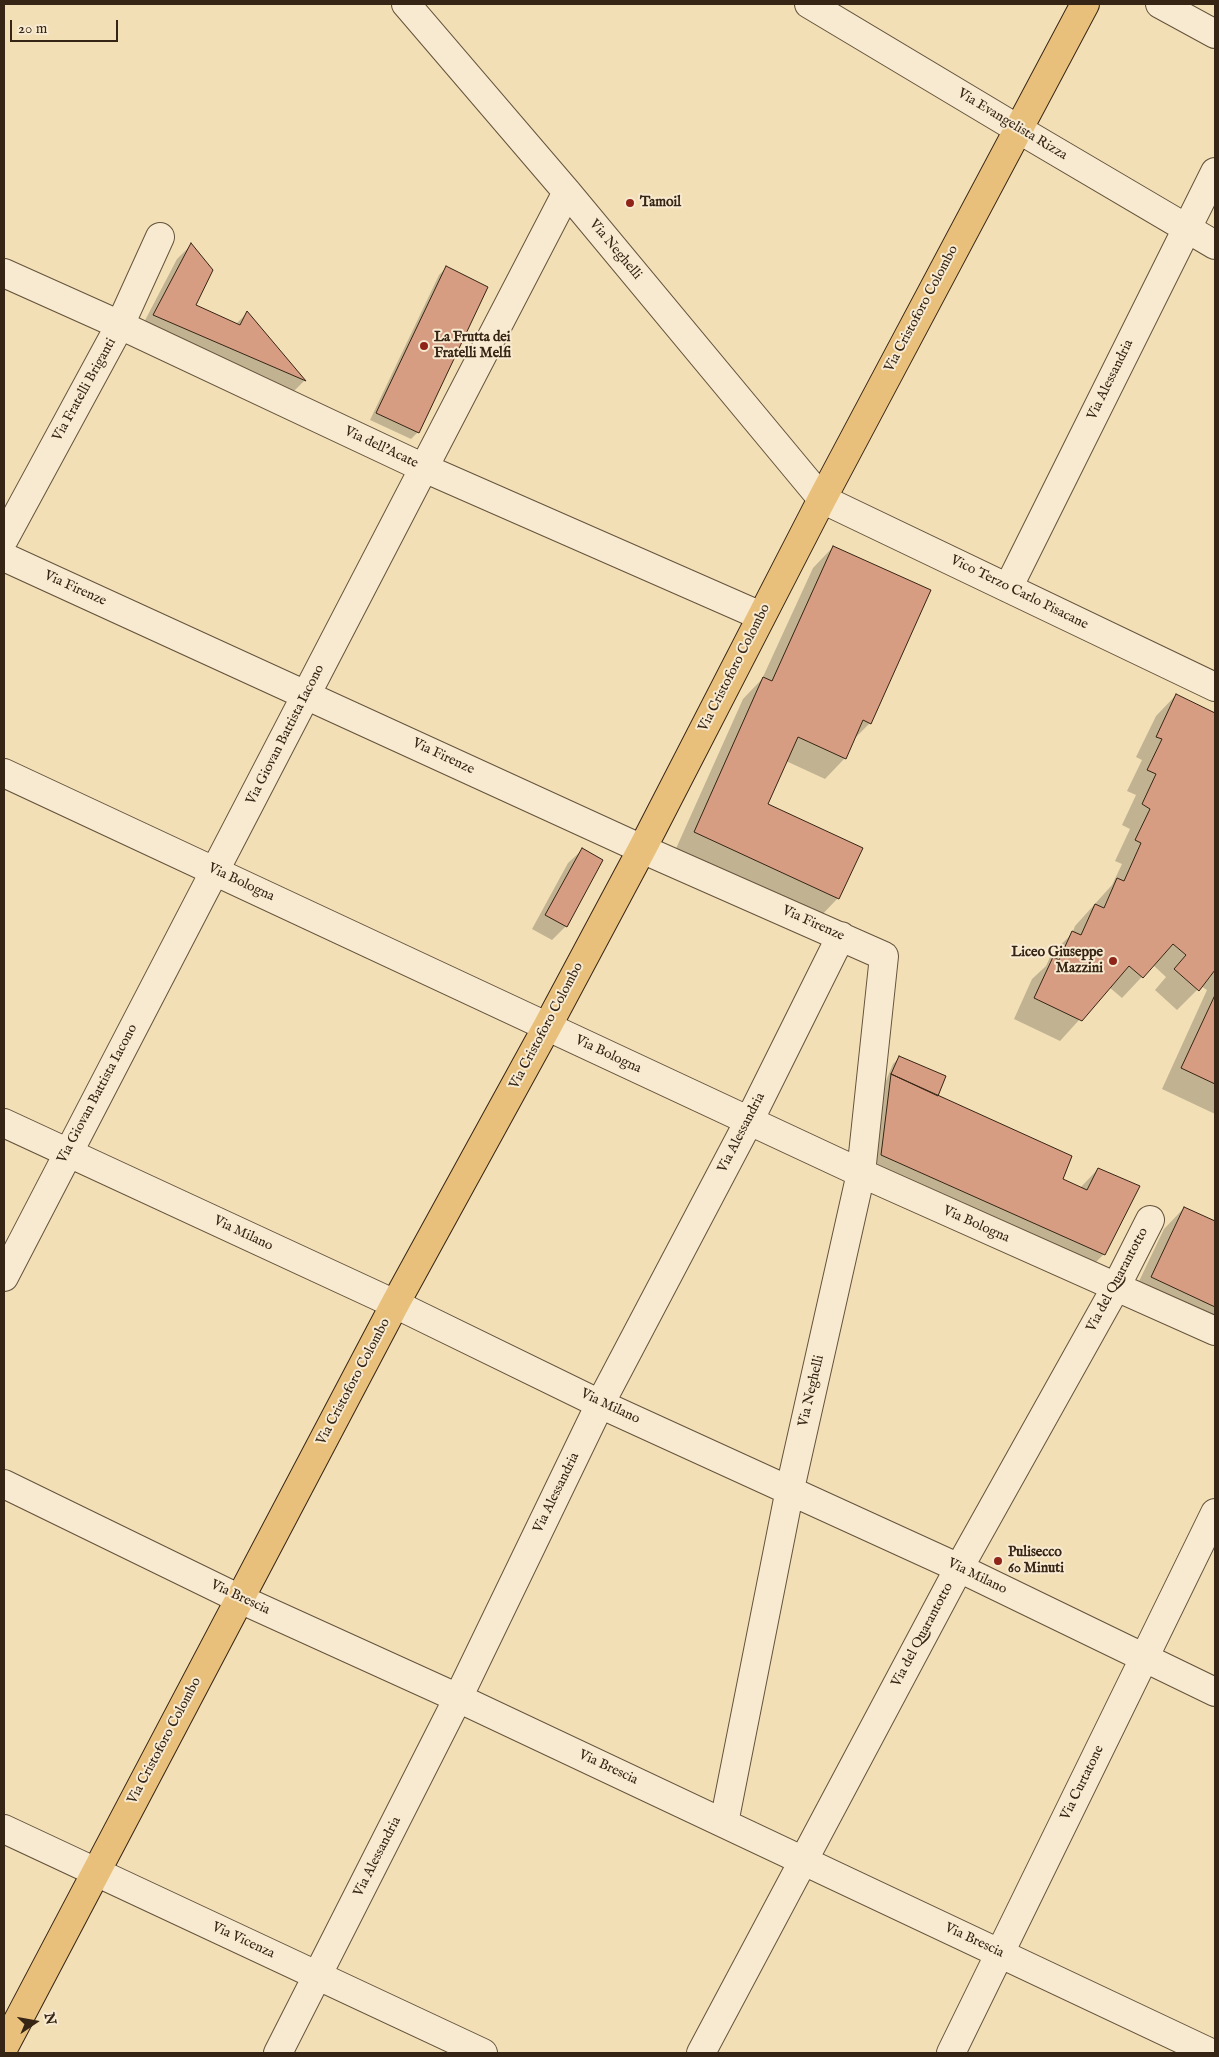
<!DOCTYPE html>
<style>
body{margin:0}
#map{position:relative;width:1219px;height:2057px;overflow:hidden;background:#f2dfb6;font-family:"IM FELL English",serif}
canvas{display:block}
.frame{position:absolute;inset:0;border:5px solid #362414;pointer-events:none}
.north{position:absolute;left:10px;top:1997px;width:50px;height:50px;-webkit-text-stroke:4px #f7ead0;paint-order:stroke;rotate:78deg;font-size:14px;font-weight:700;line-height:20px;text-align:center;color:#362414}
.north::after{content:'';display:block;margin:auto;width:18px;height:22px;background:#362414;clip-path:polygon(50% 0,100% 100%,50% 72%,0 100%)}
.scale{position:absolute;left:10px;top:20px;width:108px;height:22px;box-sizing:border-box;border:2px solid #362414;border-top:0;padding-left:6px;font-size:15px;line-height:18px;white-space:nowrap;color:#362414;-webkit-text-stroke:4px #f7ead0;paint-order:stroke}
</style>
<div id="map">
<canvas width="1219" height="2057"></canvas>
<div class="frame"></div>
<div class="north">N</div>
<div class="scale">20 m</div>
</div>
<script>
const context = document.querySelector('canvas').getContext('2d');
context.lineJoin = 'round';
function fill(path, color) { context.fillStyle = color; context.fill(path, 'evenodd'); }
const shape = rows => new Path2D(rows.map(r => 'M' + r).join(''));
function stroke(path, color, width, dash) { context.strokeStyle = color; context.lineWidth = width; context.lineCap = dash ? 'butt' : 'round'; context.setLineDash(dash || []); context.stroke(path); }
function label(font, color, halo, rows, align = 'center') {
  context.font = font + ' "IM FELL English",serif'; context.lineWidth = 4; context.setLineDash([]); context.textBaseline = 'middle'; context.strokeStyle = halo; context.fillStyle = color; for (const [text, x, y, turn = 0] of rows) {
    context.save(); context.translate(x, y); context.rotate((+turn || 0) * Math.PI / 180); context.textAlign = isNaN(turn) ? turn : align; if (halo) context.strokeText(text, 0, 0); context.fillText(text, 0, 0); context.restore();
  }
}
fill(shape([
 [191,245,194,305,236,324,247,313,304,381,291,394,140,330,177,259],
 [446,268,418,432,411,439,370,420,439,275],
 [833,547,870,723,854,739,845,758,825,779,786,761,766,805,838,898,818,919,674,853,743,699,762,679,813,568],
 [1176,695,1215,714,1215,1114,1162,1089,1207,990,1201,986,1177,1010,1155,990,1166,977,1153,965,1122,998,1109,987,1060,1041,1014,1019,1032,979,1046,966,1052,953,1072,934,1075,926,1112,885,1122,864,1115,861,1130,829,1122,825,1136,795,1127,791,1142,760,1136,757,1156,716],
 [582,850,566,926,552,940,532,929,568,863],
 [900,1057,936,1096,1061,1179,1080,1188,1098,1169,1138,1186,1104,1254,1077,1281,855,1182,865,1102,885,1083,893,1064],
 [1184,1208,1215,1223,1215,1337,1131,1298,1164,1229]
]), '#0003');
const building = shape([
 [191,243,213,270,196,305,240,325,247,311,306,381,153,315,191,243],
 [446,266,488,287,419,433,376,413,446,266],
 [833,546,931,590,871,724,863,720,846,759,798,737,768,804,863,848,839,899,694,832,763,677,772,681,833,546],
 [1176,694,1215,713,1215,970,1199,991,1174,969,1186,955,1173,944,1143,978,1129,966,1082,1021,1034,998,1053,957,1059,960,1072,931,1081,935,1095,904,1104,908,1117,878,1124,881,1141,843,1135,840,1150,809,1142,804,1156,774,1147,770,1162,739,1156,737,1176,694],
 [582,848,603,860,567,927,545,915,582,848],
 [1215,995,1215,1084,1181,1068,1215,995],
 [899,1056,946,1076,938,1096,891,1074,899,1056],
 [891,1074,1072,1156,1063,1179,1087,1190,1098,1168,1140,1186,1105,1255,881,1155,891,1074],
 [1184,1207,1215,1221,1215,1307,1151,1277,1184,1207]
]);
fill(building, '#d69d83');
stroke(building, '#362414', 1);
const minor = shape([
 [406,4,567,192,822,499,1215,687],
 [809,4,1018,129,1215,245],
 [1160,4,1215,34],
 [4,273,120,325,424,468,761,616],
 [4,539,120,325,160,237],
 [4,557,642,849,884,956,861,1173,790,1489,724,1823],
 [1008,588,1215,172],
 [4,773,861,1173,1215,1331],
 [4,1123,395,1304,600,1404,959,1568,1215,1692],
 [4,1277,567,192],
 [4,1484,240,1599,458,1698,1211,2053],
 [4,1829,483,2053],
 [278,2053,458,1698,600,1404,749,1121,841,936],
 [701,2053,959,1568,1116,1287,1150,1220],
 [951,2053,1215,1513]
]);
const major = shape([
 [4,2047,395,1304,547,1027,642,849,822,499,1085,4]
]);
stroke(minor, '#65533c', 30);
stroke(major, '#362414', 30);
stroke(minor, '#f7ead0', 28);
stroke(major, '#e9c07b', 28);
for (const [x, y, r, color] of [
 [630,203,5,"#8f2418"],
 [424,346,5,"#8f2418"],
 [1113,961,5,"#8f2418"],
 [998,1561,5,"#8f2418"]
]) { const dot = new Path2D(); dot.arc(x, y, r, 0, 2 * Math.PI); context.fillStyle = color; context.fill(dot); stroke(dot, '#f7ead0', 2); }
label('14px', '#362414', '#f7ead0', [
 ["Via Evangelista Rizza",1012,125,31],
 ["Via Neghelli",615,250,50],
 ["Via Cristoforo Colombo",922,309,-62],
 ["Via Alessandria",1111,380,-64],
 ["Via Fratelli Briganti",85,390,-61],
 ["Via dell'Acate",381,448,25],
 ["Via Firenze",75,589,24],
 ["Vico Terzo Carlo Pisacane",1019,593,26],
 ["Via Cristoforo Colombo",735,668,-63],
 ["Via Giovan Battista Iacono",286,735,-63],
 ["Via Firenze",443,757,25],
 ["Via Bologna",241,883,25],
 ["Via Firenze",813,924,24],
 ["Via Cristoforo Colombo",547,1026,-62],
 ["Via Bologna",608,1055,25],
 ["Via Giovan Battista Iacono",98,1094,-62],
 ["Via Alessandria",742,1133,-63],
 ["Via Bologna",976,1225,24],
 ["Via Milano",243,1234,25],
 ["Via del Quarantotto",1118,1280,-62],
 ["Via Cristoforo Colombo",354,1382,-62],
 ["Via Neghelli",812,1391,-77],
 ["Via Milano",610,1407,25],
 ["Via Alessandria",557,1493,-64],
 ["Via Milano",977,1577,26],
 ["Via Brescia",240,1598,25],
 ["Via del Quarantotto",923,1635,-62],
 ["Via Cristoforo Colombo",165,1741,-62],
 ["Via Brescia",608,1768,25],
 ["Via Curtatone",1083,1783,-64],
 ["Via Alessandria",378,1857,-63],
 ["Via Vicenza",243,1941,25],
 ["Via Brescia",974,1941,25]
]);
label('bold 14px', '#362414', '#f7ead0', [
 ["Tamoil",640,203],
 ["La Frutta dei",434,338],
 ["Fratelli Melfi",434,354],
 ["Liceo Giuseppe",1103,953,"right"],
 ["Mazzini",1103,969,"right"],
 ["Pulisecco",1008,1553],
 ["60 Minuti",1008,1569]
], 'left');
</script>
